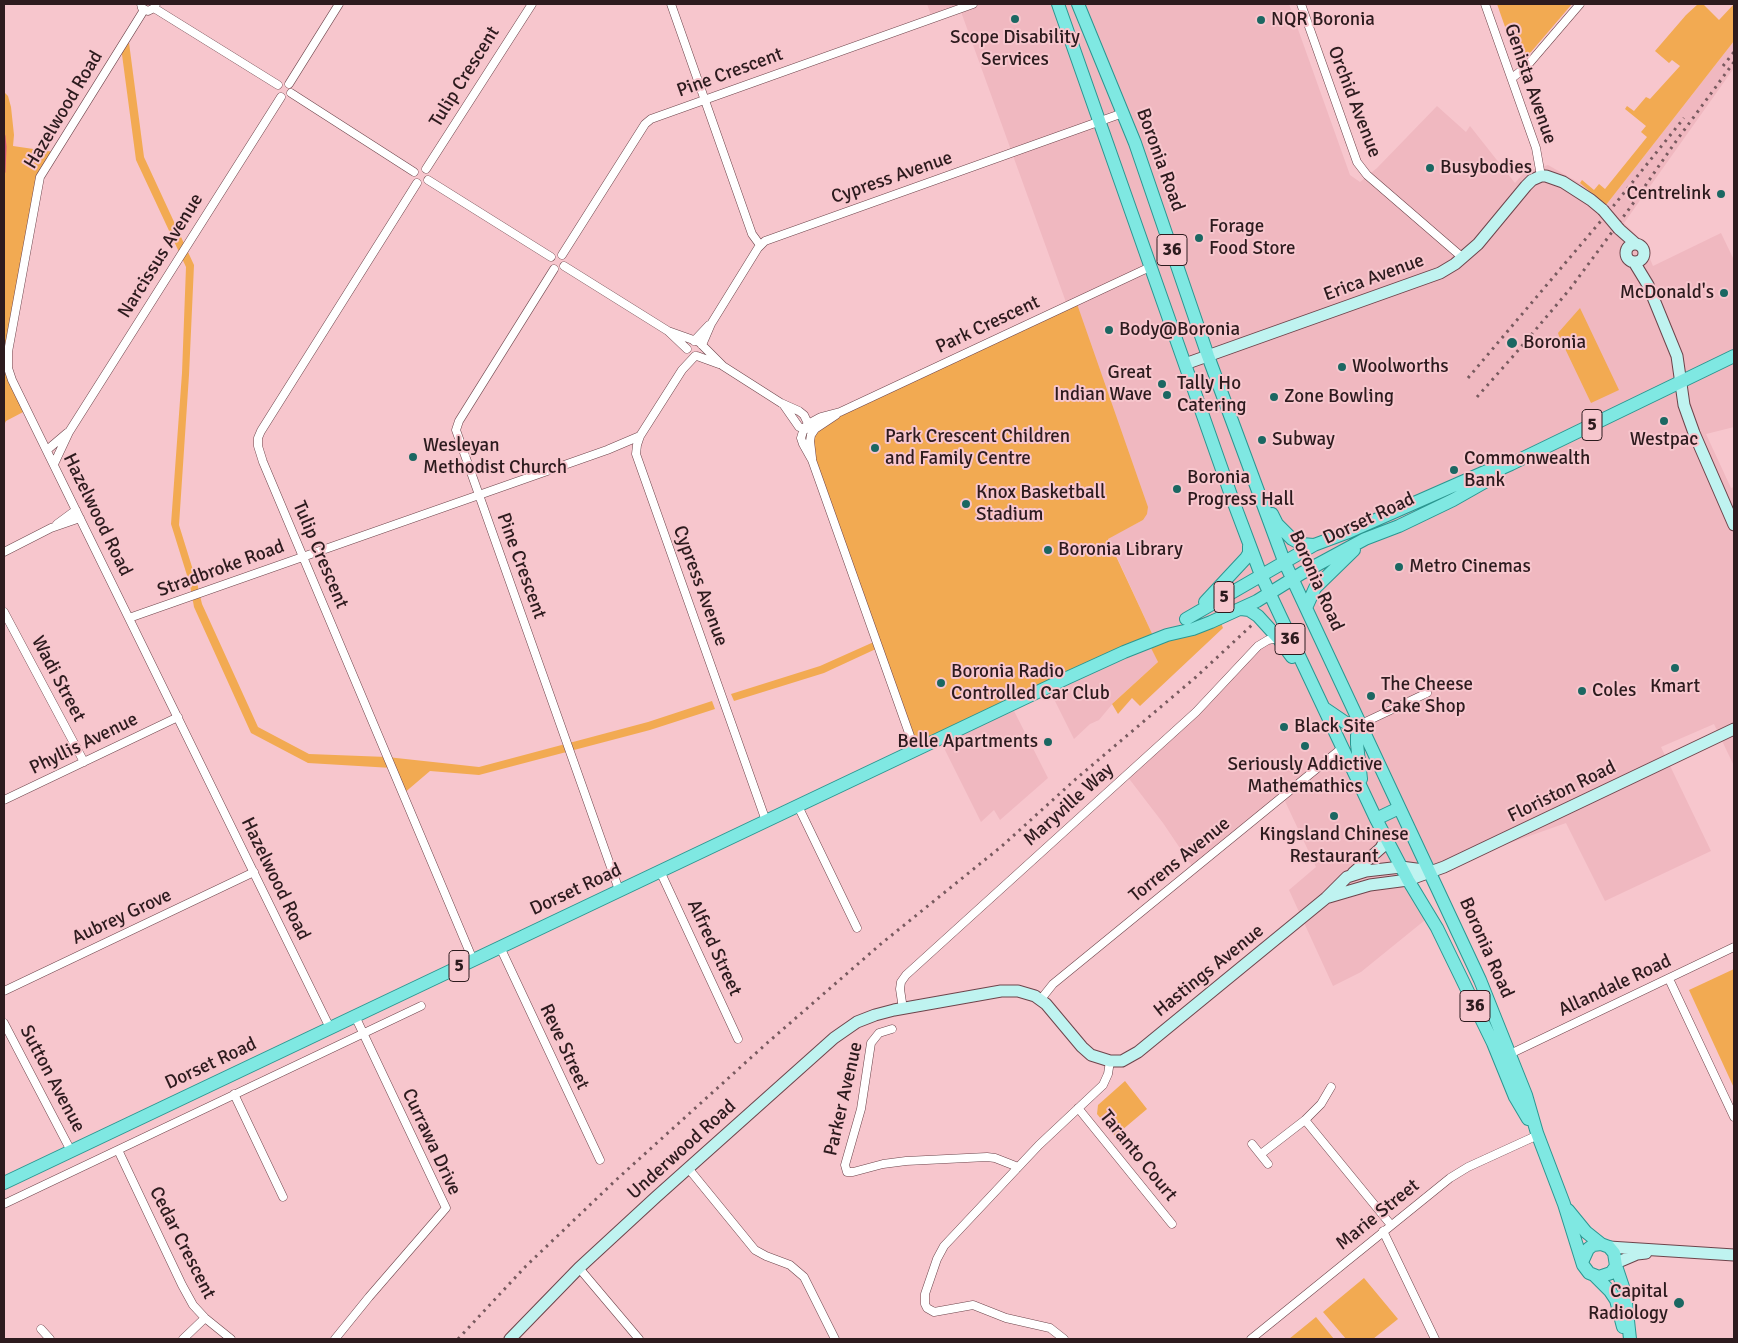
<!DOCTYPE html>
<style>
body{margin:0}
#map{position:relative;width:1738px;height:1343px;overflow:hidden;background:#f7c6cd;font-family:Signika,sans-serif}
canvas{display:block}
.frame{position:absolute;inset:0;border:5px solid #2d1b1e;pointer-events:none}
</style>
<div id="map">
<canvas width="1738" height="1343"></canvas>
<div class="frame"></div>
</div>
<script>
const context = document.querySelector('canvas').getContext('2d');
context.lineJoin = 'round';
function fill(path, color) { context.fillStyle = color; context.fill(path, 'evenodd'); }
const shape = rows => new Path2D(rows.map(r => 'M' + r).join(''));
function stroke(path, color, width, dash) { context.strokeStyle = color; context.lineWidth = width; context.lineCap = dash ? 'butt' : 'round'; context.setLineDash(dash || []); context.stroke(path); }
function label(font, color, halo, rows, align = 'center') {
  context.font = font + ' Signika,sans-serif'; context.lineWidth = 4; context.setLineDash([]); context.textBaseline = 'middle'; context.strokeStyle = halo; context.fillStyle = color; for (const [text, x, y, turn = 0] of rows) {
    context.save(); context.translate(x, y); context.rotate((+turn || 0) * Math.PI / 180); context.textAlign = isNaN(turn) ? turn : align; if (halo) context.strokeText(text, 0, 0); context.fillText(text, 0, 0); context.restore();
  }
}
fill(shape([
 [927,4,1289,4,1350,175,1360,182,1377,168,1437,106,1466,132,1470,126,1515,183,1529,167,1534,169,1548,165,1583,185,1606,205,1734,41,1734,68,1624,223,1643,242,1653,266,1721,233,1734,260,1734,427,1706,434,1731,488,1734,487,1734,766,1714,724,1661,747,1711,851,1605,901,1566,823,1431,871,1408,881,1430,916,1361,972,1333,986,1289,890,1316,867,1283,797,1194,869,1163,823,1127,776,1255,649,1272,638,1249,610,1155,640,1108,538,1143,520,1067,305,960,9,932,18],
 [1149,642,1158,662,1114,702,1099,720,1090,724,1074,739,1048,687],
 [1011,705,1048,778,1000,820,994,810,981,822,939,738]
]), '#f0b8c0');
fill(shape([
 [1497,4,1572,4,1531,52,1517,61],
 [1698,4,1703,4,1719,20,1734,4,1734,41,1606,205,1580,183,1582,180,1594,190,1599,184,1605,189,1647,137,1641,132,1646,126,1625,109,1627,106,1634,111,1646,97,1650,99,1680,66,1672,60,1669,63,1655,51,1686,15],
 [128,35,144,157,194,265,189,375,179,525,197,583,202,604,258,727,309,754,387,757,479,767,648,722,712,701,715,709,650,730,479,775,430,771,403,794,392,768,308,763,251,733,194,607,190,585,171,524,182,373,186,267,136,160,121,47],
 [4,92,8,96,11,107,14,135,13,146,54,152,43,170,7,362,27,410,6,421,4,425],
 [1076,301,1148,507,1147,514,1143,520,1108,539,1155,640,1219,618,1223,628,1140,706,1132,698,1118,714,1112,704,1158,662,1148,642,915,750,878,648,824,673,734,701,731,694,820,666,876,641,805,440,806,433,810,427],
 [1580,308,1619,390,1591,403,1559,336,1558,333],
 [1734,969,1734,1088,1689,990],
 [1125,1081,1147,1109,1115,1136,1097,1114,1098,1105],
 [1364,1278,1398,1319,1373,1339,1346,1339,1323,1312],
 [1316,1317,1334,1339,1289,1339]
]), '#f2aa52');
stroke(shape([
 [4,136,5,147,4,172]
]), '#d65e79', 3);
const minor = shape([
 [141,4,142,8,148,11,154,8,156,4],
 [671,4,752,234,760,245],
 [1301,4,1357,162,1367,175,1463,258],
 [1485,4,1536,148,1541,176],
 [154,8,278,85],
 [144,10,40,177,8,352,8,368,12,380,330,1028],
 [1512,78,1526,67,1580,4],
 [289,84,339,4],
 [291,93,414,172],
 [426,169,532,4],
 [428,180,551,257],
 [417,183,261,431,258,438,258,446,263,462,473,960],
 [562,255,645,124,651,119,973,4],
 [564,266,668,331,687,349],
 [554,269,459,421,456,430,619,890],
 [668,331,699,342,723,366,781,403,799,411,804,415,812,432],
 [694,341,709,325],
 [702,345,711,324,758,248,765,241,1123,113],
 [695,356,682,370,640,436,637,445,636,454,766,821],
 [697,356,719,364],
 [783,404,799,427,806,429],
 [47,450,67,433],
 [812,458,810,441,811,435,815,429,836,415],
 [54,464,69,432,281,97],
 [57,524,76,510],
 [4,552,51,528,80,518],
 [4,612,84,762],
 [129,618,607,450,640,436],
 [1361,724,1427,693],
 [915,750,812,460,803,444,801,438,804,428,808,424,821,417,840,412,1150,267],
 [4,800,178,717],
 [798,806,857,928],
 [660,871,738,1039],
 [500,947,600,1160],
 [1669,979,1734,1117],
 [4,991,254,872],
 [1041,999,1053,984,1342,748],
 [903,1009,900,989,901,982,906,975,1196,712,1258,646,1268,640,1278,638],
 [4,1023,71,1151],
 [892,1029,879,1033,871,1043,861,1109,845,1165,847,1172,853,1172,883,1164,906,1161,987,1157,995,1158,1018,1167],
 [1510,1054,1734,947],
 [234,1094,283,1197],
 [1078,1108,1172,1224],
 [1305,1120,1321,1104,1331,1087],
 [1252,1144,1268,1164],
 [118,1150,182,1285,193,1305,205,1318,231,1339],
 [1261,1154,1305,1120,1391,1225],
 [688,1168,755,1250,766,1256,790,1265,804,1277,835,1339],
 [4,1204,421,1006],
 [1383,1231,1435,1339],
 [579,1268,639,1339],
 [41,1329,50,1339],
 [183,1339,205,1318],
 [335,1339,369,1297,446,1208,355,1016],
 [1064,1339,1050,1328,1006,1318,973,1305,934,1312,927,1308,925,1304,925,1294,937,1259,944,1246,1039,1145,1103,1085,1108,1074,1110,1061],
 [1251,1339,1450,1178,1468,1167,1538,1135]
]);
const secondary = shape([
 [1619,229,1636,244],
 '1626 253a9 9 0 1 1 18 0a9 9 0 1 1-18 0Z',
 [1634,262,1648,285,1677,356,1684,405,1694,433,1734,525],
 [1185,364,1440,273,1455,264,1478,244,1526,186,1532,180,1541,176,1546,176,1563,182,1591,200,1603,210],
 [1353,873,1381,848,1386,839],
 [1329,897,1370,885,1408,880,1444,867,1734,729],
 [1609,1247,1734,1255],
 [1616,1263,1637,1254,1646,1253],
 [510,1339,579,1268,656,1197,834,1038,857,1022,875,1015,894,1010,1001,991,1018,991,1035,996,1046,1004,1082,1047,1091,1055,1110,1061,1122,1061,1138,1052,1326,898,1347,877,1366,871,1401,867,1431,871]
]);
const primary = shape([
 [1058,4,1232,498,1261,575,1376,819,1408,880,1437,928,1493,1043,1515,1097,1528,1119],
 [1078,4,1135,143,1208,356,1284,561,1480,980,1526,1095,1537,1133,1564,1204,1583,1265,1589,1273,1599,1277,1611,1273,1616,1266,1614,1253,1609,1247,1601,1244,1593,1245,1588,1249,1583,1260],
 [1272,514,1277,524,1292,539,1301,544,1314,545],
 [1205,602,1246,558,1249,553,1249,546],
 [1306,608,1315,588,1354,550],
 [1241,609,1249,610,1258,616,1278,638,1292,657],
 [1186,619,1314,545,1346,533,1487,471,1501,468],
 [1324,708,1346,723,1361,724],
 [1361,779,1357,744,1357,736,1361,724],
 [1376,819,1399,808],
 [4,1183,1067,678,1124,652,1167,635,1193,629,1211,622,1257,601,1302,573,1365,539,1399,526,1453,500,1490,479,1502,468,1511,464,1734,356],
 [1568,1210,1586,1232,1601,1244],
 [1616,1266,1625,1293,1630,1339],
 [1595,1276,1610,1291,1616,1300,1623,1327]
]);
stroke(minor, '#6d444b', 9);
stroke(secondary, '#6d444b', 13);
stroke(primary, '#2b9690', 14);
stroke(minor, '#fff', 8);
stroke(secondary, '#bff3f0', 11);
stroke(primary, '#7fe8e2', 12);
stroke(shape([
 [1723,66,1734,52],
 [1468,378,1611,209,1684,118],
 [1477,397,1515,354,1570,289,1632,205,1674,144,1734,62],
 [458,1339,526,1266,616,1180,766,1044,882,943,1002,846,1077,778,1196,677,1253,624]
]), '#785a5f', 3, [2.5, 5]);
const secondaryBridge = shape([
 [1603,210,1619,229]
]);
stroke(secondaryBridge, '#6d444b', 13, []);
stroke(secondaryBridge, '#bff3f0', 11);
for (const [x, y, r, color] of [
 [1015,19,5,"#1b6762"],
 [1261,20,5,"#1b6762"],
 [1430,168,5,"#1b6762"],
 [1721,194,5,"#1b6762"],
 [1199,238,5,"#1b6762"],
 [1724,293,5,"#1b6762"],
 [1109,330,5,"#1b6762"],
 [1512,343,6,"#1b6762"],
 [1342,367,5,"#1b6762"],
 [1162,384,5,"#1b6762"],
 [1167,395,5,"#1b6762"],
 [1274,397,5,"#1b6762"],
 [1664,421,5,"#1b6762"],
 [1262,440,5,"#1b6762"],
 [875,448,5,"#1b6762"],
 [413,457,5,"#1b6762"],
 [1454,470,5,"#1b6762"],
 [1177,489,5,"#1b6762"],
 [966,504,5,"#1b6762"],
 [1048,550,5,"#1b6762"],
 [1399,567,5,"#1b6762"],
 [1675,668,5,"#1b6762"],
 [941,683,5,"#1b6762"],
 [1582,691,5,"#1b6762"],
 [1371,696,5,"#1b6762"],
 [1284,727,5,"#1b6762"],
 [1048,742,5,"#1b6762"],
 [1305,746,5,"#1b6762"],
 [1334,816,5,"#1b6762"],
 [1679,1303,6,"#1b6762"]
]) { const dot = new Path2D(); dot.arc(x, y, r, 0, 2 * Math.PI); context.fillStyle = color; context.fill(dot); stroke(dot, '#f7c6cd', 2); }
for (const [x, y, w] of [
 [1172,250,30],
 [1592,425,20],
 [1224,597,20],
 [1290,639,30],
 [459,966,20],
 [1475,1006,30]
]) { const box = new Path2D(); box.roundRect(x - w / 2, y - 15.5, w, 31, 4); context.fillStyle = '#f7c6cd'; context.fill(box); stroke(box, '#2d1b1e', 1); }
label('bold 18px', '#2d1b1e', null, [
 ["36",1172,250],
 ["5",1592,425],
 ["5",1224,597],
 ["36",1290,639],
 ["5",459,966],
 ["36",1475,1006]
]);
label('19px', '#2d1b1e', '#f7c6cd', [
 ["NQR Boronia",1271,20],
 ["Scope Disability",1015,38,"center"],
 ["Services",1015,60,"center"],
 ["Busybodies",1440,168],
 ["Centrelink",1711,194,"right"],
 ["Forage",1209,227],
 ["Food Store",1209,249],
 ["McDonald's",1714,293,"right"],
 ["Body@Boronia",1119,330],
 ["Boronia",1523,343],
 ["Woolworths",1352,367],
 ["Great",1152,373,"right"],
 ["Indian Wave",1152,395,"right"],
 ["Tally Ho",1177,384],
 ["Catering",1177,406],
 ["Zone Bowling",1284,397],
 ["Park Crescent Children",885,437],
 ["and Family Centre",885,459],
 ["Subway",1272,440],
 ["Westpac",1664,440,"center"],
 ["Wesleyan",423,446],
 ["Methodist Church",423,468],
 ["Commonwealth",1464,459],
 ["Bank",1464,481],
 ["Boronia",1187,478],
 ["Progress Hall",1187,500],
 ["Knox Basketball",976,493],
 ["Stadium",976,515],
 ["Boronia Library",1058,550],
 ["Metro Cinemas",1409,567],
 ["Boronia Radio",951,672],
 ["Controlled Car Club",951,694],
 ["The Cheese",1381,685],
 ["Cake Shop",1381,707],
 ["Kmart",1675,687,"center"],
 ["Coles",1592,691],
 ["Black Site",1294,727],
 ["Belle Apartments",1038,742,"right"],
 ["Seriously Addictive",1305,765,"center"],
 ["Mathemathics",1305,787,"center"],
 ["Kingsland Chinese",1334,835,"center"],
 ["Restaurant",1334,857,"center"],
 ["Capital",1668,1292,"right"],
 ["Radiology",1668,1314,"right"]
], 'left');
label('19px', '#2d1b1e', '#f7c6cd', [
 ["Pine Crescent",730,73,-20],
 ["Tulip Crescent",465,77,-58],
 ["Genista Avenue",1530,84,71],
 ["Orchid Avenue",1354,102,69],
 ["Hazelwood Road",64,110,-59],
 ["Boronia Road",1160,160,70],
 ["Cypress Avenue",892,178,-19],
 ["Narcissus Avenue",161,256,-58],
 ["Erica Avenue",1374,278,-20],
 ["Park Crescent",988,325,-25],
 ["Hazelwood Road",97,515,64],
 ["Dorset Road",1369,519,-25],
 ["Tulip Crescent",320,555,67],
 ["Pine Crescent",521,566,70],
 ["Stradbroke Road",221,569,-20],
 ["Boronia Road",1316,581,66],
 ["Cypress Avenue",700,586,70],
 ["Wadi Street",58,679,62],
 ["Phyllis Avenue",84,744,-26],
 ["Floriston Road",1562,792,-26],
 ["Maryville Way",1069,805,-42],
 ["Torrens Avenue",1180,860,-39],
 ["Hazelwood Road",275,879,64],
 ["Dorset Road",576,890,-25],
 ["Aubrey Grove",122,917,-25],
 ["Alfred Street",714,948,65],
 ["Boronia Road",1486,948,66],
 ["Hastings Avenue",1209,971,-39],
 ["Allandale Road",1615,986,-25],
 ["Reve Street",564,1047,65],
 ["Dorset Road",211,1064,-25],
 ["Sutton Avenue",52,1079,62],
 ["Parker Avenue",844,1099,-77],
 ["Currawa Drive",431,1142,65],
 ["Underwood Road",682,1150,-42],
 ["Taranto Court",1138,1156,51],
 ["Marie Street",1378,1215,-39],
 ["Cedar Crescent",182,1243,63]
]);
</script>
